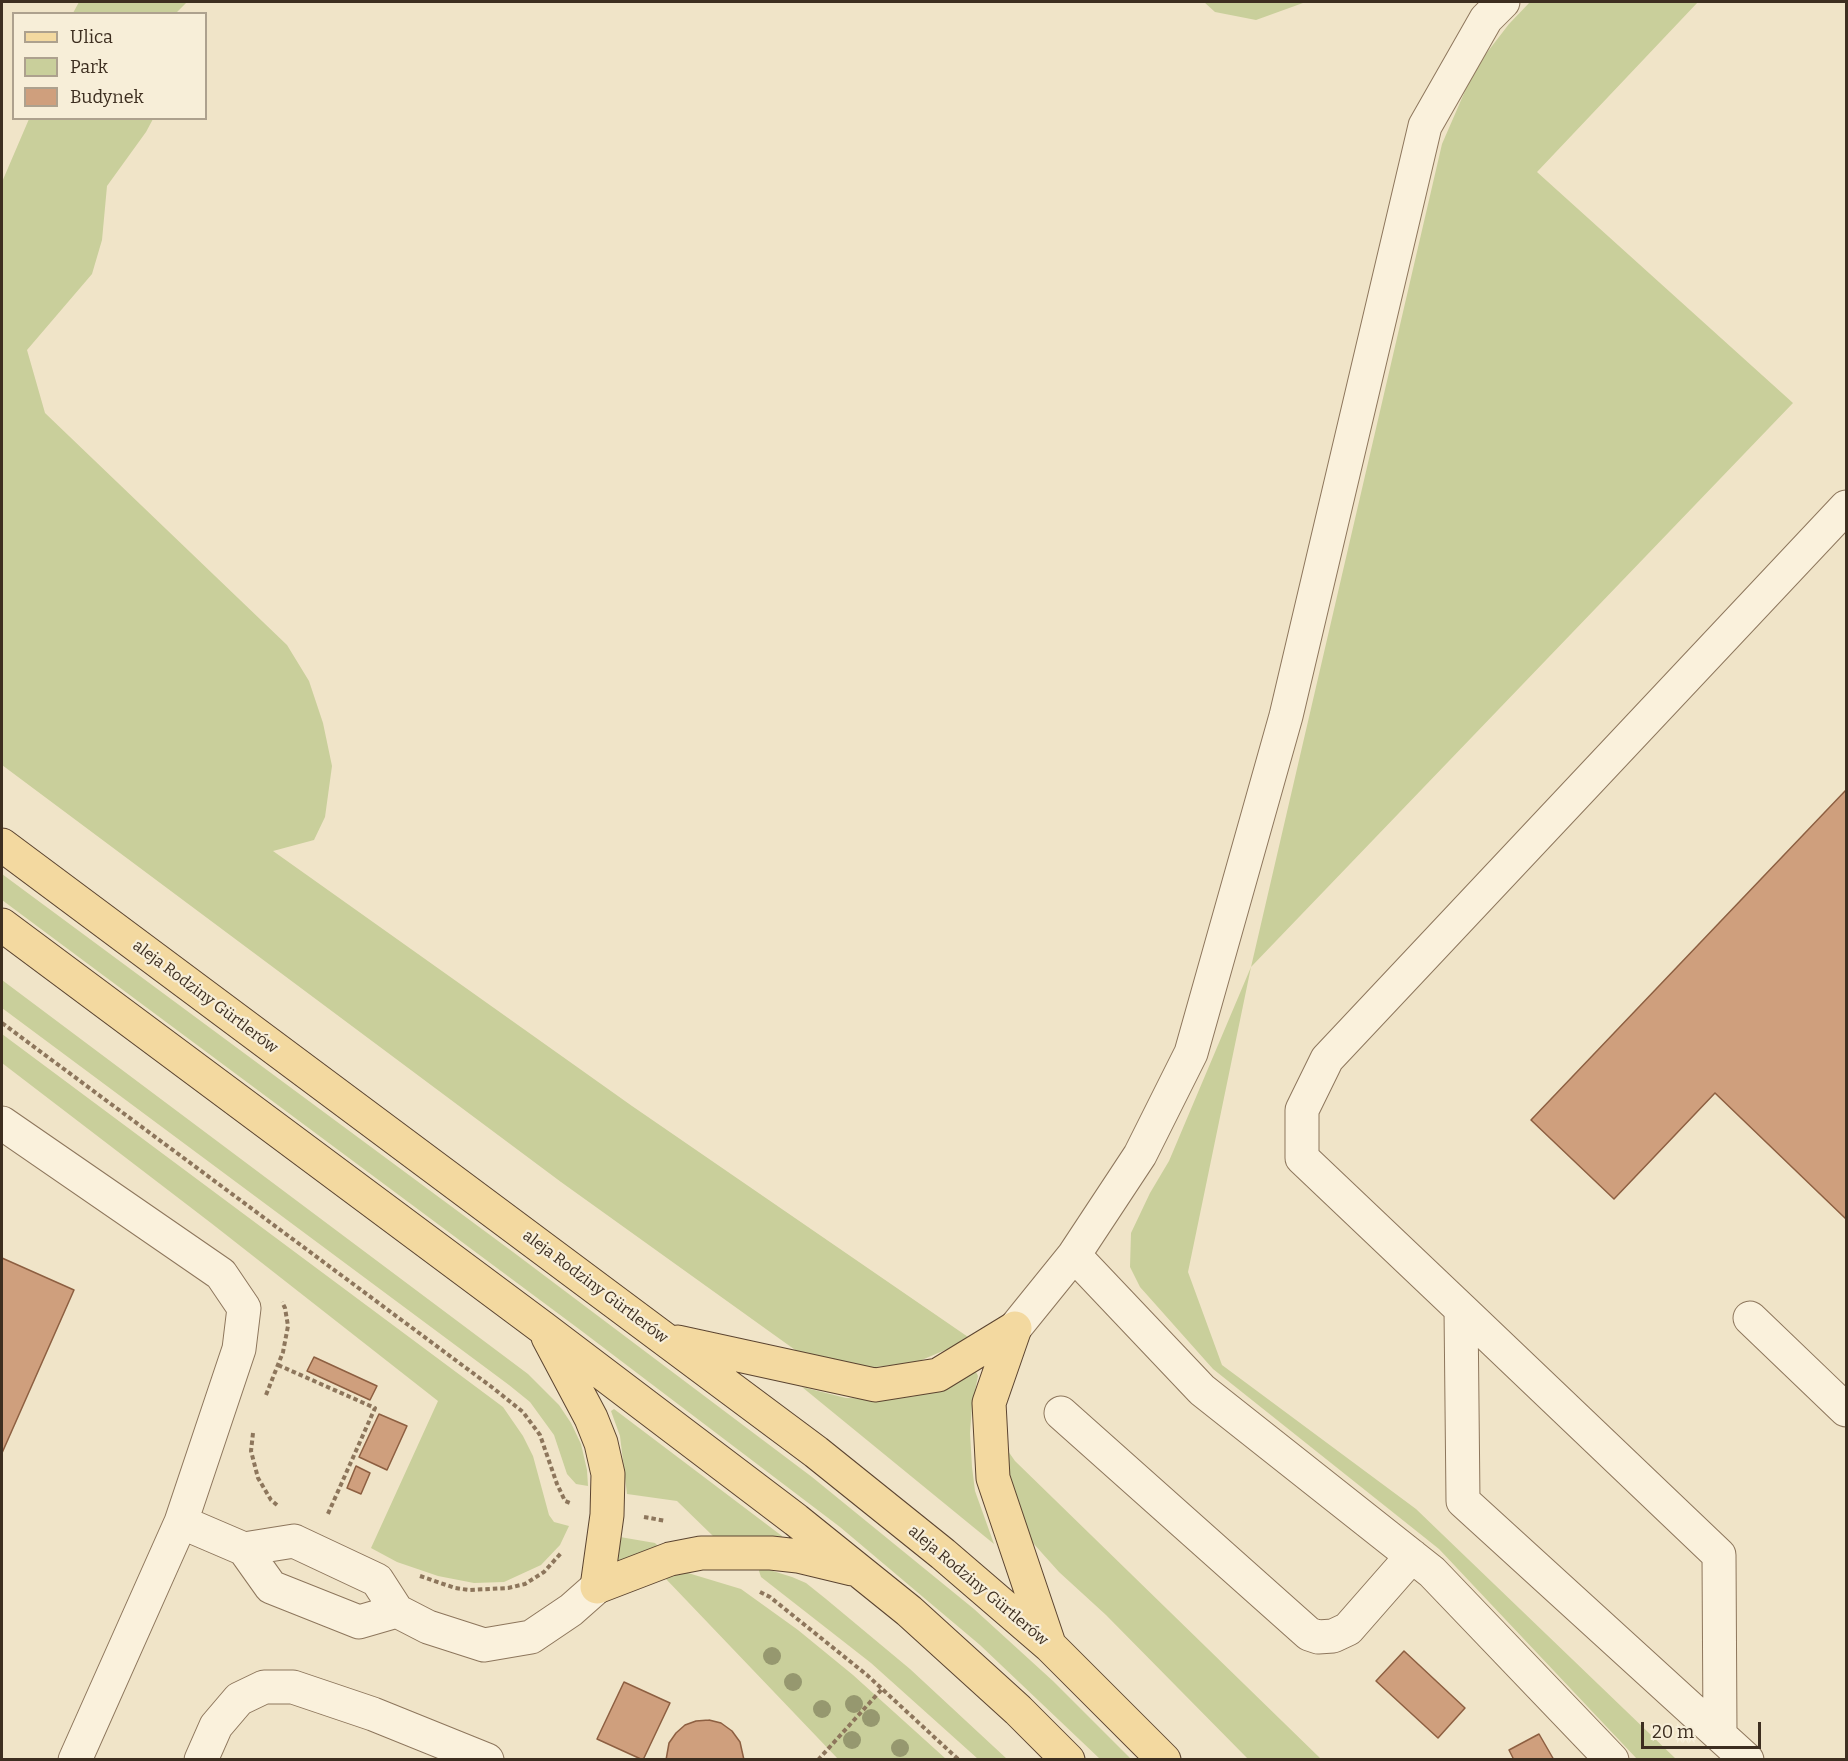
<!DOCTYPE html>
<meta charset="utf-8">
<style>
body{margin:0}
#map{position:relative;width:1848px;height:1761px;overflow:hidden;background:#f0e4c8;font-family:Bitter,serif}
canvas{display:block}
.frame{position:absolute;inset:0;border:3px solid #3d2e20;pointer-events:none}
.legend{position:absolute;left:12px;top:12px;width:195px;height:108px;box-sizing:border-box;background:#f7eed8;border:2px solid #ada18e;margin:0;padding:8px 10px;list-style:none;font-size:18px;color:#3d2e20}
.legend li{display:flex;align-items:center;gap:12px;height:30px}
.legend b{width:30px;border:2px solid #ada18e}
.scale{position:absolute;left:1641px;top:1722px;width:120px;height:27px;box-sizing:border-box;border:3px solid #3d2e20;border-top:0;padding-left:8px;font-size:18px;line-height:21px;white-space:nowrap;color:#3d2e20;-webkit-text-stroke:4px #f7eed8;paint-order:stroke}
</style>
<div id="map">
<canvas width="1848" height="1761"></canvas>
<div class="frame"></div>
<ul class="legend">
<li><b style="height:8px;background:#f3d9a0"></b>Ulica</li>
<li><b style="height:16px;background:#c9cf9b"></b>Park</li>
<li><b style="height:16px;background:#cf9f7d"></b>Budynek</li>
</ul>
<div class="scale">20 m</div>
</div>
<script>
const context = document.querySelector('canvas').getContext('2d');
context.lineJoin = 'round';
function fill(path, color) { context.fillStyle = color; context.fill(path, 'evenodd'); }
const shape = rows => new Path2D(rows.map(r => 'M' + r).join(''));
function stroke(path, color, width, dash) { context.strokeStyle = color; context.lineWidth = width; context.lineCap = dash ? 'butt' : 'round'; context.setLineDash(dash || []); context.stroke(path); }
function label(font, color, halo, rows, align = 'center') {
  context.font = font + ' Bitter,serif'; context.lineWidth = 4.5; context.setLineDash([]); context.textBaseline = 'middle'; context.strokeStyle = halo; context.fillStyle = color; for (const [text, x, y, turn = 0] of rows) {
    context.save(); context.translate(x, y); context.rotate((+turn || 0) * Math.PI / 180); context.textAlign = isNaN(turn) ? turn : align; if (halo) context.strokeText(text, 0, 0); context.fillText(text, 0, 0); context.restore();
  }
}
fill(shape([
 [79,2,187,2,176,13,73,13],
 [1204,2,1313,2,1303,3,1256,20,1215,12],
 [1530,2,1698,2,1537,172,1793,403,1251,967,1188,1272,1222,1365,1416,1509,1676,1759,1637,1759,1439,1549,1213,1369,1140,1287,1130,1267,1131,1233,1150,1193,1169,1161,1251,967,1442,144,1475,68,1509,24],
 [29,119,153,119,146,132,107,186,102,240,92,274,27,350,45,413,287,645,309,681,323,723,332,766,325,817,314,840,273,851,632,1106,971,1339,917,1362,868,1368,798,1352,561,1182,2,765,2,182],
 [2,874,513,1252,812,1477,974,1609,1053,1681,1131,1759,1100,1759,980,1645,840,1527,579,1329,2,900],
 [2,980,528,1374,559,1405,571,1423,581,1444,587,1470,588,1486,576,1484,567,1474,554,1435,530,1402,509,1385,2,1008],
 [2,1034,503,1407,523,1436,533,1456,549,1515,554,1522,569,1526,560,1545,541,1565,504,1582,474,1583,438,1576,397,1562,371,1548,438,1401,211,1223,2,1063],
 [976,1372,978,1376,972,1406,970,1433,972,1467,975,1491,994,1544,802,1387,846,1398,893,1399,915,1396],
 [614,1409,782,1536,783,1540,736,1536,713,1536,677,1501,627,1494,620,1436,611,1411],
 [1008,1451,1015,1461,1321,1759,1248,1759,1106,1615,1059,1572,1033,1543,1016,1512,1006,1478],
 [620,1537,655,1543,659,1547,610,1574],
 [760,1567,792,1577,806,1583,826,1599,910,1669,1007,1759,978,1759,871,1663,761,1577,759,1571],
 [688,1569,688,1573,741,1589,798,1630,853,1675,946,1759,838,1759,666,1579,668,1575]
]), '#c9cf9b');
const building = shape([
 [1846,790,1846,1219,1715,1093,1614,1199,1531,1120,1846,790],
 [2,1258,74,1290,2,1453,2,1258],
 [314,1357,377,1386,370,1400,307,1371,314,1357],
 [379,1414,407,1426,387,1470,359,1457,379,1414],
 [356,1466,370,1473,361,1494,347,1488,356,1466],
 [1404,1651,1465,1708,1438,1738,1376,1681,1404,1651],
 [624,1682,670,1703,643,1760,597,1739,624,1682],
 [709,1720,721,1723,732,1731,740,1742,744,1760,666,1760,669,1743,676,1733,685,1725,696,1721,709,1720],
 [1539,1734,1554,1760,1514,1760,1509,1750,1539,1734]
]);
fill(building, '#cf9f7d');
stroke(building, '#8d5f41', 1.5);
const minor = shape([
 [2,1123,221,1274,244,1308,239,1349,181,1522],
 [1074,1255,1202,1390,1432,1572,1612,1760],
 [1461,1309,1719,1555,1720,1734],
 [1750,1318,1846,1410],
 [1015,1328,1074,1255,1140,1155,1191,1053,1286,716,1425,126,1486,19,1503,2],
 [1061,1413,1309,1634,1318,1637,1333,1636,1348,1629,1412,1556],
 [294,1541,377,1580,397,1611,359,1622,271,1587,244,1549,294,1541],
 [397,1611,428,1627,484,1645,531,1637,571,1610,597,1587],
 [75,1760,181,1522,244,1549],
 [201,1760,216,1726,239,1699,264,1687,293,1687,373,1714,487,1760],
 [1747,1760,1463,1501,1461,1309,1302,1158,1302,1110,1327,1059,1846,507]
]);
const major = shape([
 [2,845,816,1452,943,1554,1050,1646,1164,1760],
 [2,925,543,1328,796,1520,909,1611,1018,1710,1068,1760],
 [1015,1328,989,1403,993,1478,1049,1644],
 [548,1337,591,1418,601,1443,608,1474,607,1515,597,1587,670,1559,701,1553,771,1553,798,1556,852,1569],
 [678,1342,875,1385,938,1375,1015,1328]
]);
stroke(minor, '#8d765c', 35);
stroke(major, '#5b4430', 35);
stroke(shape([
 [2,1023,493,1388,523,1412,540,1435,557,1484,565,1501,570,1503],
 [278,1365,375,1408,327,1516],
 [266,1395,283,1352,288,1326,285,1308,282,1302],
 [253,1433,251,1451,258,1478,271,1500,277,1505],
 [644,1517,666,1521],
 [420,1576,455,1588,469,1590,508,1588,525,1584,544,1572,562,1552],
 [760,1592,770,1597,867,1675,959,1760],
 [818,1760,882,1689]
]), '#8d765c', 4, [4.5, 3]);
stroke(minor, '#faf1dc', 33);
stroke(major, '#f3d9a0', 33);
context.fillStyle = '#96986f';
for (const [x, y] of [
 [772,1656],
 [793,1682],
 [854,1704],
 [822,1709],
 [871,1718],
 [852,1740],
 [900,1748]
]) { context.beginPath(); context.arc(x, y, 9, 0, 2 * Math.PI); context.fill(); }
label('16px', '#3d2e20', '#f7eed8', [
 ["aleja Rodziny Gürtlerów",205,997,37],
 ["aleja Rodziny Gürtlerów",595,1287,37],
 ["aleja Rodziny Gürtlerów",978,1586,40]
]);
</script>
